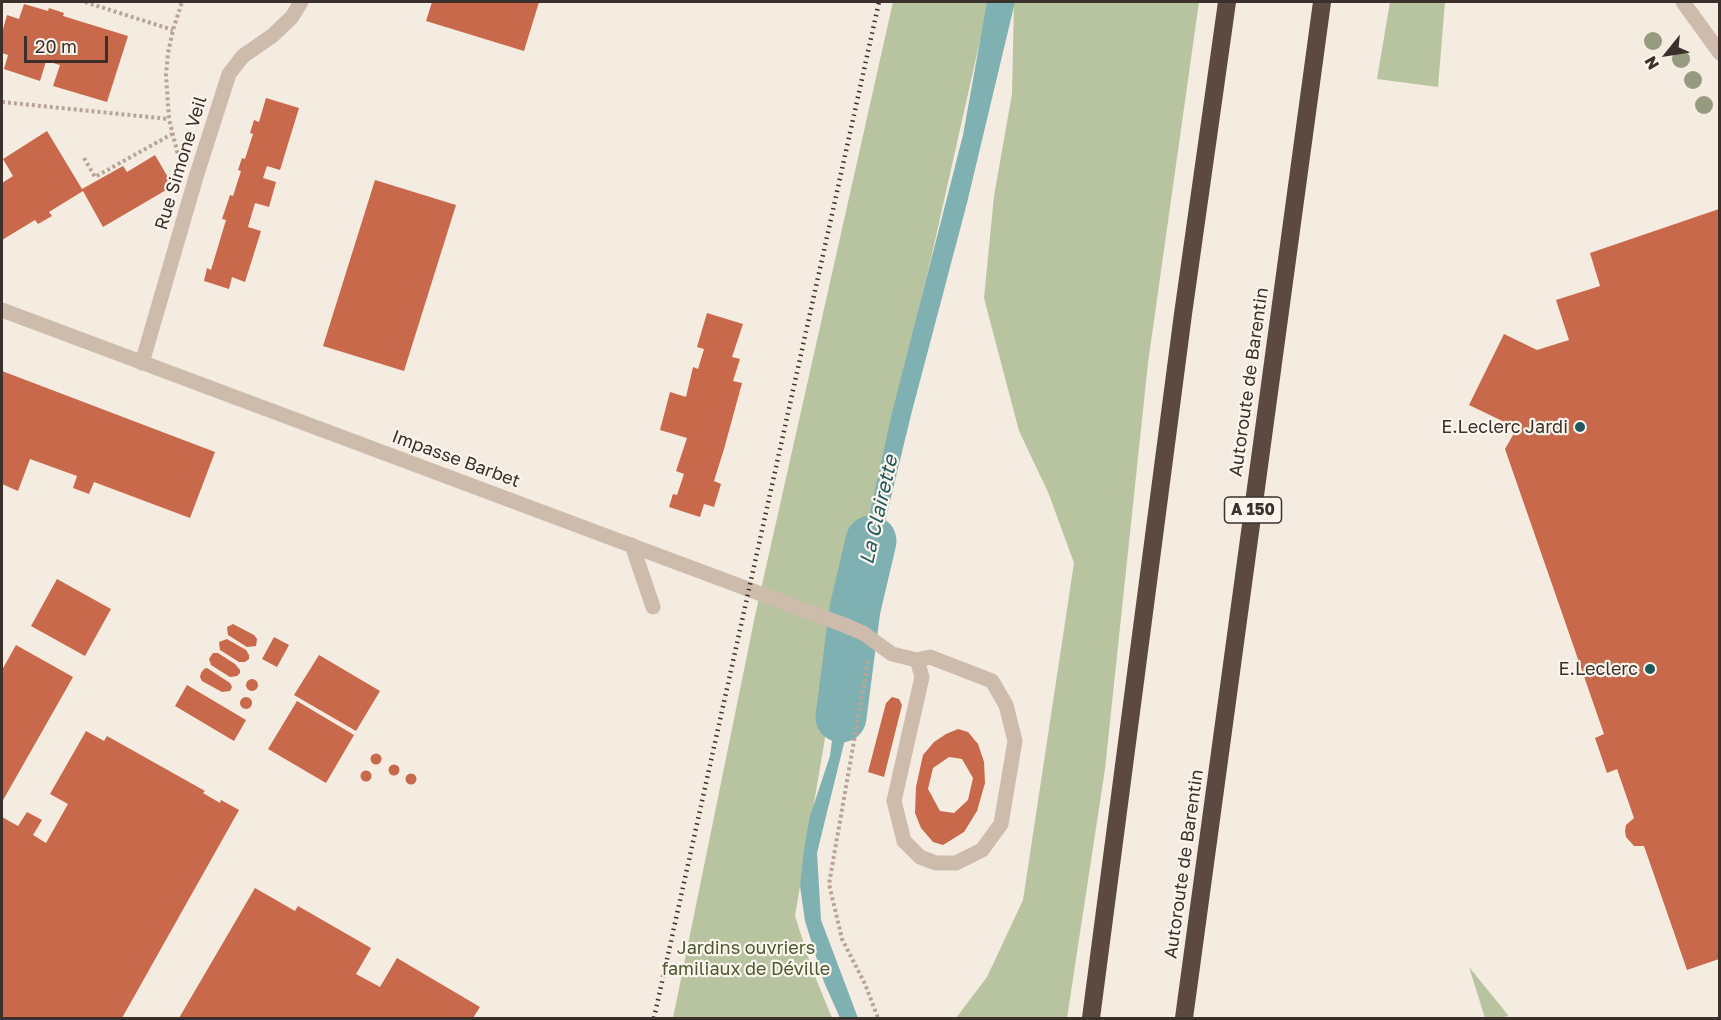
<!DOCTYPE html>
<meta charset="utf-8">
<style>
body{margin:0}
#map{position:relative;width:1721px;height:1020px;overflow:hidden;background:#f4ebe1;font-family:"Golos Text",sans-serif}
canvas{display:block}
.frame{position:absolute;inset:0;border:3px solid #3b302b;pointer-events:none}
.north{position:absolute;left:1637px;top:24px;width:60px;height:60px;-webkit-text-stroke:4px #fbf5ee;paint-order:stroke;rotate:240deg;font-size:16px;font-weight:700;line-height:24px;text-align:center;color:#3b302b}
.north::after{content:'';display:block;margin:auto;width:21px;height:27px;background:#3b302b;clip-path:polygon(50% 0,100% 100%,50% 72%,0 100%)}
.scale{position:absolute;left:24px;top:36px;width:84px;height:27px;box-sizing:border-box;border:3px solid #3b302b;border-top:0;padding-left:8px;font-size:18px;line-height:21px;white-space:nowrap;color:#3b302b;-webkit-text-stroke:4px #fbf5ee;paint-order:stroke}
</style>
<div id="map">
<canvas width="1721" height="1020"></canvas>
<div class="frame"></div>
<div class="north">N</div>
<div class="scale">20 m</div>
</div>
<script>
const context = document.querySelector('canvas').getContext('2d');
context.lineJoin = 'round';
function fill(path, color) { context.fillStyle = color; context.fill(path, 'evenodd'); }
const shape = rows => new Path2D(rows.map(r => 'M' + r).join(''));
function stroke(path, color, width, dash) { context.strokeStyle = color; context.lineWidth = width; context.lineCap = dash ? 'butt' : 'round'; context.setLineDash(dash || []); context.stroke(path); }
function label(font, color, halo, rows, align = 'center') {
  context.font = font + ' "Golos Text",sans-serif'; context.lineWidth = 4.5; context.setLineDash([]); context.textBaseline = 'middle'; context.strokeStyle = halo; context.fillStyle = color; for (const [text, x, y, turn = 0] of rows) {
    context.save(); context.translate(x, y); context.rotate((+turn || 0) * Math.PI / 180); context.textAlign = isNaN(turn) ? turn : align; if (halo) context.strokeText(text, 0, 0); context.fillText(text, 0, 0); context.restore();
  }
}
fill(shape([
 [893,2,988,2,981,36,932,254,844,625,795,916,812,969,832,1018,673,1018,755,616],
 [1014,2,1199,2,1148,363,1105,769,1067,1018,956,1018,987,977,1023,900,1074,563,1048,492,1019,431,984,298,994,196,1012,94],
 [1390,2,1445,2,1438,87,1377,79],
 [1469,967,1508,1015,1508,1016,1500,1018,1485,1018]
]), '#b8c4a0');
fill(shape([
 [987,2,1015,2,967,203,912,411,863,612,849,607,892,413,963,135],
 [844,646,855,648,849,723,817,853,821,920,858,1018,840,1018,824,982,805,921,800,886,804,849,810,816,830,756]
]), '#7fb0b2');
stroke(shape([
 [841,717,855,609,871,541]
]), '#7fb0b2', 51);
fill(shape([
 [432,2,539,2,524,51,426,21],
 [24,4,48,11,49,8,64,13,63,16,128,36,107,102,53,86,60,65,46,61,40,81,4,69,8,55,2,53,2,33,7,15,19,19],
 [266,98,299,108,280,170,267,166,263,178,276,182,269,207,255,203,248,227,261,231,245,282,232,277,229,289,204,281,207,268,211,270,226,220,222,219,230,195,233,196,241,171,238,170,242,158,245,159,253,134,250,133,254,120,259,122],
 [47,131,82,189,123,166,127,172,155,155,173,186,103,227,83,191,49,212,52,216,38,224,35,220,2,240,2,183,13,176,3,159],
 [375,180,456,205,404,371,323,346],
 [1719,209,1719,959,1687,970,1644,846,1634,846,1626,837,1625,831,1626,825,1634,818,1617,769,1607,773,1595,738,1604,734,1505,449,1517,428,1469,405,1504,334,1537,350,1569,340,1556,300,1600,286,1590,253],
 [707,313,743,324,732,357,740,359,733,381,742,383,724,449,714,481,721,484,714,507,704,504,700,517,669,507,673,494,677,495,684,474,676,471,687,438,660,430,670,392,686,397,693,367,698,369,704,349,697,347],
 [2,371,215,452,190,518,94,482,89,494,73,488,77,476,30,459,18,491,2,484],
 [57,579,111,609,85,656,31,626],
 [233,624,254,635,257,639,256,646,247,647,228,635,227,627],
 [274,637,289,645,277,667,262,659],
 [227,639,246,650,249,655,249,659,245,662,239,662,220,650,219,642],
 [16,645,73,677,2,802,2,670],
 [213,653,218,653,235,664,240,670,240,673,237,676,230,677,211,665,209,659],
 [319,655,380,691,356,731,294,695],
 [207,668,230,683,232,687,230,691,222,692,202,681,200,677,201,673,204,669],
 '246 685a6 6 0 1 1 12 0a6 6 0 1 1-12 0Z',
 [187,685,246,720,234,741,175,706],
 '240 703a6 6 0 1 1 12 0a6 6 0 1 1-12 0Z',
 [892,697,899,699,902,705,884,777,868,772,886,703],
 [297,701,354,735,326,783,268,749],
 [958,729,968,732,978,744,984,762,985,783,977,811,964,832,943,845,933,842,921,828,915,813,916,787,923,755,934,742,946,734],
 [949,757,962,759,973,778,968,800,954,813,940,811,928,789,933,768],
 [86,731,104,741,107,736,205,791,203,793,220,803,221,800,239,810,122,1018,2,1018,2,817,18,826,27,812,42,820,33,835,46,843,68,804,50,794],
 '370.5 759a5.5 5.5 0 1 1 11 0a5.5 5.5 0 1 1-11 0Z',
 '388.5 770a5.5 5.5 0 1 1 11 0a5.5 5.5 0 1 1-11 0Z',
 '360.5 776a5.5 5.5 0 1 1 11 0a5.5 5.5 0 1 1-11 0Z',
 '405.5 779a5.5 5.5 0 1 1 11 0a5.5 5.5 0 1 1-11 0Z',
 [255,888,295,911,298,906,371,948,356,974,380,987,397,958,480,1007,473,1018,179,1018]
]), '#c8694b');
stroke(shape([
 [85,2,173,30],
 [2,102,169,119],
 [84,158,95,177,172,134],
 [179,159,169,119,166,75,168,53,173,30,182,2],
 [868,661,829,884,842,939,865,984,878,1018]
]), '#b9a596', 4, [3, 3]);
stroke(shape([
 [1683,2,1720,53],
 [2,310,844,625,863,633,892,654,917,660,930,657,992,681,1006,705,1015,741,1001,824,982,850,956,863,936,863,920,857,904,841,894,801,922,677,917,660],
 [142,363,196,177,229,74,243,56,272,36,292,17,301,2],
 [632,545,653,607]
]), '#cdbbac', 15);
stroke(shape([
 [1091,1018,1183,314,1227,2],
 [1184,1018,1322,2]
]), '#5c4a42', 18);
stroke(shape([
 [654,1018,879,2]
]), '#3b302b', 4.5, [1.5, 4.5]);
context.fillStyle = '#969b7f';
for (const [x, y] of [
 [1653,41],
 [1681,59],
 [1693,80],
 [1704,105]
]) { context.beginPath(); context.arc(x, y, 9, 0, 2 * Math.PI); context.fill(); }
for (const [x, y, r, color] of [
 [1580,427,6,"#1f5a5e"],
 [1650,669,6,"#1f5a5e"]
]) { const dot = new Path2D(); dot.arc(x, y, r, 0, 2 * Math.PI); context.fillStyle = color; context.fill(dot); stroke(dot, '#fbf5ee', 2); }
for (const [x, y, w] of [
 [1253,510,57]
]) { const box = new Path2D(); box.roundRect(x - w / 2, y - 13, w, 26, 4.5); context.fillStyle = '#fbf5ee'; context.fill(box); stroke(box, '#3b302b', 1.5); }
label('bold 16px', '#3b302b', null, [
 ["A 150",1253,510]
]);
label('18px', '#3b302b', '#fbf5ee', [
 ["Rue Simone Veil",181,163,-73],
 ["Autoroute de Barentin",1249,382,-82],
 ["Impasse Barbet",456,459,20],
 ["Autoroute de Barentin",1184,864,-82]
]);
label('18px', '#3b302b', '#fbf5ee', [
 ["E.Leclerc Jardi",1568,427],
 ["E.Leclerc",1638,669]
], 'right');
label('18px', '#4a5a2e', '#fbf5ee', [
 ["Jardins ouvriers",746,948],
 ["familiaux de Déville",746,969]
]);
label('italic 20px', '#1f5a5e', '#fbf5ee', [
 ["La Clairette",879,510,-77]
]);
</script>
